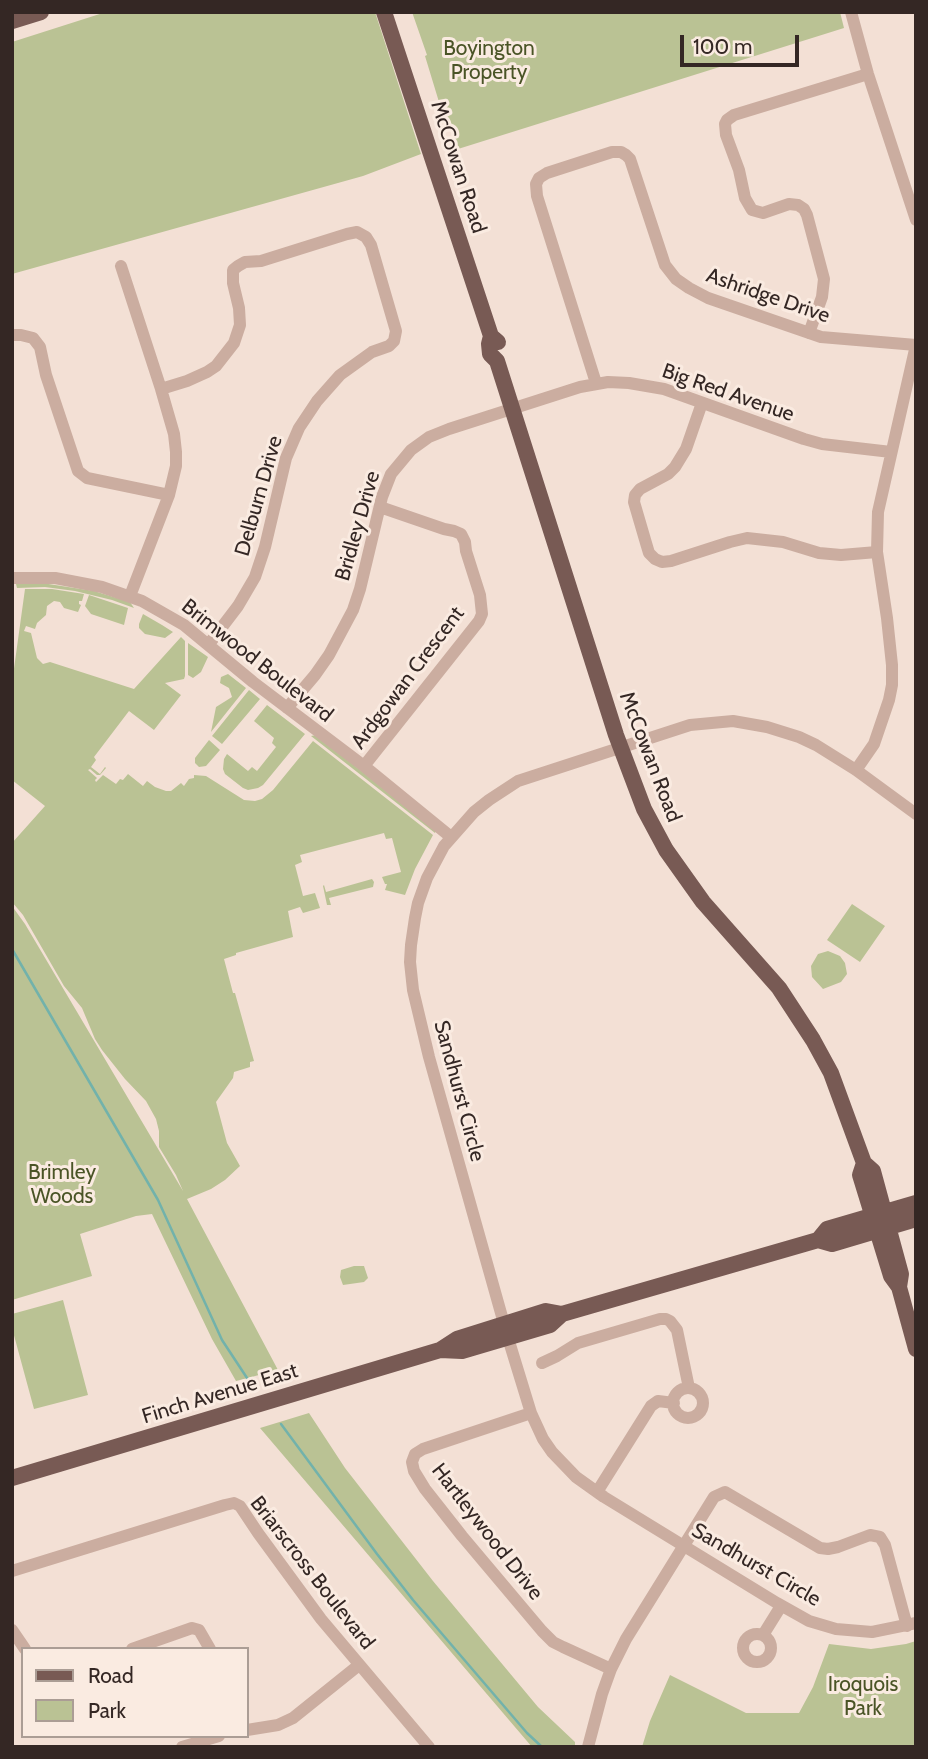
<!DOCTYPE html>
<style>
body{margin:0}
#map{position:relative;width:928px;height:1759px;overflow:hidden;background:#f3e0d5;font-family:Cabin,sans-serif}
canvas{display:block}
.frame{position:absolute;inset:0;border:14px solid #342724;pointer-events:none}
.legend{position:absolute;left:21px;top:1647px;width:228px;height:91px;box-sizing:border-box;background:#faebe1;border:2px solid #ab9d95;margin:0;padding:9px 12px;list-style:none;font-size:21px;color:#342724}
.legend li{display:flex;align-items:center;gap:14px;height:35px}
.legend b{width:35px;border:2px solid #ab9d95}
.scale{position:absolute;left:680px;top:35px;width:119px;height:32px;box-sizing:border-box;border:4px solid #342724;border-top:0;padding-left:9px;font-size:21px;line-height:24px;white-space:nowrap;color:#342724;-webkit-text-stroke:5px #faebe1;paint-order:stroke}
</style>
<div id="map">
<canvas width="928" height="1759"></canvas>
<div class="frame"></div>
<ul class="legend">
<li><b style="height:9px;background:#785a54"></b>Road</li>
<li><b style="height:19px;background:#bac294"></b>Park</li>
</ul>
<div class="scale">100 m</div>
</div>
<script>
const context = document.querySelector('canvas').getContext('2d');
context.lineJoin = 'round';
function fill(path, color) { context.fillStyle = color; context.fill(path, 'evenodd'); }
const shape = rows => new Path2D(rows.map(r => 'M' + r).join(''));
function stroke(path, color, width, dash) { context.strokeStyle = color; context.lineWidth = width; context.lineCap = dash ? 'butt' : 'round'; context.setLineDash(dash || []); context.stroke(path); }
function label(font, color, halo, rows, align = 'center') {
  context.font = font + ' Cabin,sans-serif'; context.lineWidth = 6; context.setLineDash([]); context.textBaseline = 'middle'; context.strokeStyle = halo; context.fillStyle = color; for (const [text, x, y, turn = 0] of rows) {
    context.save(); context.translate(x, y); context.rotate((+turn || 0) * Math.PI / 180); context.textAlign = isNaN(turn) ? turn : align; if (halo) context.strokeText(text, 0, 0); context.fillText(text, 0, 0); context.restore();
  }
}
fill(shape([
 [106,12,375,12,421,154,363,176,12,274,12,42],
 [412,12,840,12,844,28,458,149,442,101,439,102,425,56,427,55],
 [42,583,94,591,130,602,134,608,112,600,75,591,45,587,17,588,16,584],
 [25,589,52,589,84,594,82,601,79,601,79,604,81,605,78,612,64,608,60,602,54,601,47,606,46,615,37,623,35,629,26,626,24,631,31,633,37,658,43,664,50,662,134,689,181,637,185,641,185,676,184,679,165,683,181,695,154,730,129,711,94,757,96,760,91,767,100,774,105,767,106,768,100,775,97,775,90,769,88,770,97,778,95,780,96,782,103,775,116,784,120,779,123,780,128,774,143,786,147,781,155,787,166,791,171,791,181,783,184,786,189,779,194,778,194,775,206,776,244,800,255,801,262,799,273,790,313,741,433,835,415,869,405,895,385,890,387,884,385,884,382,877,401,872,392,838,386,839,384,833,300,855,302,862,295,865,303,896,315,893,320,908,303,913,300,907,288,911,293,937,236,953,236,955,224,959,233,993,235,993,254,1061,250,1062,250,1067,234,1072,233,1078,216,1102,227,1143,240,1166,225,1180,211,1189,187,1199,278,1370,236,1381,212,1339,152,1214,136,1216,80,1234,92,1276,12,1300,12,906,25,924,183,1191,176,1175,159,1147,159,1131,156,1119,146,1101,125,1079,102,1050,95,1039,82,1008,64,986,23,915,12,902,12,843,45,806,12,780,12,683],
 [89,595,128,608,124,625,91,614,85,606],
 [143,614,162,625,173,632,165,638,145,634,139,628,139,624],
 [188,643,208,657,201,672,193,678,188,675],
 [228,674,246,688,211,732,216,707,232,697,229,688,220,683,221,677],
 [249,690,260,699,222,744,212,736],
 [267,705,305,734,263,785,258,788,248,790,243,788,225,774,223,769,224,759,227,754,248,771,252,767,257,771,276,747,272,743,274,738,254,721],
 [316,735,436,830,435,833,311,736],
 [209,740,220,750,206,766,199,767,195,763,195,758],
 [372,879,374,882,373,887,329,898,331,905,327,905,323,886,324,885,326,892],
 [852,904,885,926,860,962,827,940],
 [828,951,840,956,845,963,847,974,841,982,823,989,812,977,811,966,818,954],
 [354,1266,364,1266,368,1278,364,1282,343,1285,340,1277,341,1270],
 [63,1300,88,1395,34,1409,12,1328,12,1314],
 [309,1413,345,1468,433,1581,538,1707,575,1742,575,1747,532,1747,260,1428],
 [916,1641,916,1747,642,1747,650,1721,670,1675,746,1713,799,1713,813,1687,829,1644,871,1649,906,1644]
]), '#bac294');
stroke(shape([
 [12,949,158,1200,222,1340,249,1381],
 [281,1424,377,1554,413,1600,527,1733,542,1747]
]), '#72b2ab', 2.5);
stroke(shape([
 [851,12,868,74,916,220],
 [121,266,161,389,174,434,176,452,176,466,169,495,130,596],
 [809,333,822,297,824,279,807,215,804,209,798,205,789,204,763,213,752,210,745,198,739,170,726,135,725,124,727,120,734,115,868,74],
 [12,335,21,335,33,338,40,347,46,375,78,471,87,478,169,495],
 [596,383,537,196,536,184,539,178,547,173,612,152,621,152,626,155,630,159,665,265,676,279,689,288,708,298,821,337,916,345],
 [161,389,187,381,207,372,216,366,234,343,240,325,239,308,233,283,233,270,238,266,245,262,261,261,347,234,357,232,366,237,371,245,396,331,394,341,389,346,372,352,340,375,317,401,299,428,286,458,265,547,255,577,238,606,209,644],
 [702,403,686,449,675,467,668,474,640,489,635,495,634,502,646,543,649,553,655,559,662,562,671,561,730,542,747,538,783,542,819,553,841,555,877,552],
 [12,578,55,578,102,587,142,601,184,625,253,682,364,766,451,837],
 [287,708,315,675,329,655,353,610,360,589,382,497,391,474,411,450,429,437,449,429,580,387,608,382,629,383,664,389,804,439,822,444,891,452],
 [364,766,479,621,482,614,480,595,466,551,465,542,461,534,454,531,444,529,380,507],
 [856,770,874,744,889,700,892,685,892,665,887,618,877,552,878,512,916,345],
 [916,814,856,770,816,745,799,737,767,727,733,721,690,725,518,781,489,800,474,812,444,846,427,878,418,903,415,918,411,945,410,962,413,990,429,1057,508,1338,531,1413,543,1439,552,1452,576,1477,604,1497,777,1603,809,1621,836,1629,872,1632,916,1623],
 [542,1363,557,1356,578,1343,660,1319,666,1319,670,1321,677,1330,689,1388],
 '673 1403a15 15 0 1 1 30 0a15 15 0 1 1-30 0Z',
 [531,1413,423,1449,415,1454,412,1462,414,1471,425,1489,462,1536,542,1631,553,1642,563,1647,611,1669],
 [597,1492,651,1406,658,1401,674,1403],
 [12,1571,225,1505,234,1503,240,1506,258,1533,321,1619,429,1747],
 [12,1630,25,1649],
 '743 1648a14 14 0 1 1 28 0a14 14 0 1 1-28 0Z',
 [763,1635,781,1606],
 [132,1649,192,1628,199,1630,210,1649],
 [247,1730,278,1725,293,1718,359,1665],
 [182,1747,219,1736],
 [588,1747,602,1694,611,1669,626,1639,714,1497,725,1492,820,1548,828,1549,838,1547,870,1535,880,1537,885,1545,907,1626]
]), '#cbada0', 12);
stroke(shape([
 [384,12,491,336,498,342],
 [12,21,41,12],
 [491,336,489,344,490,354,497,361,616,735,644,809,666,850,703,902,779,988,813,1040,831,1073,864,1163,873,1171,901,1274,899,1287],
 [864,1163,860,1175,891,1276,899,1287,916,1349],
 [818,1240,827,1229,916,1203],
 [440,1350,462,1351,550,1325,562,1314],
 [12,1478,440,1350,457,1339,546,1311,562,1314,818,1240,832,1244,916,1219]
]), '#785a54', 16);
label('21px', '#4a5426', '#faebe1', [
 ["Boyington",489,49],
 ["Property",489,73],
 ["Brimley",62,1173],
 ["Woods",62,1197],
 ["Iroquois",863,1685],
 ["Park",863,1709]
]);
label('21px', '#342724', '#faebe1', [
 ["McCowan Road",458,167,72],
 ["Ashridge Drive",768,296,19],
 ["Big Red Avenue",728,393,19],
 ["Delburn Drive",259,496,-74],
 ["Bridley Drive",358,526,-74],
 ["Brimwood Boulevard",257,661,38],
 ["Ardgowan Crescent",408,678,-53],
 ["McCowan Road",650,757,69],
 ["Sandhurst Circle",459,1091,75],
 ["Finch Avenue East",220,1394,-17],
 ["Hartleywood Drive",487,1532,52],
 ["Sandhurst Circle",756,1565,30],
 ["Briarscross Boulevard",312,1573,52]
]);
</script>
